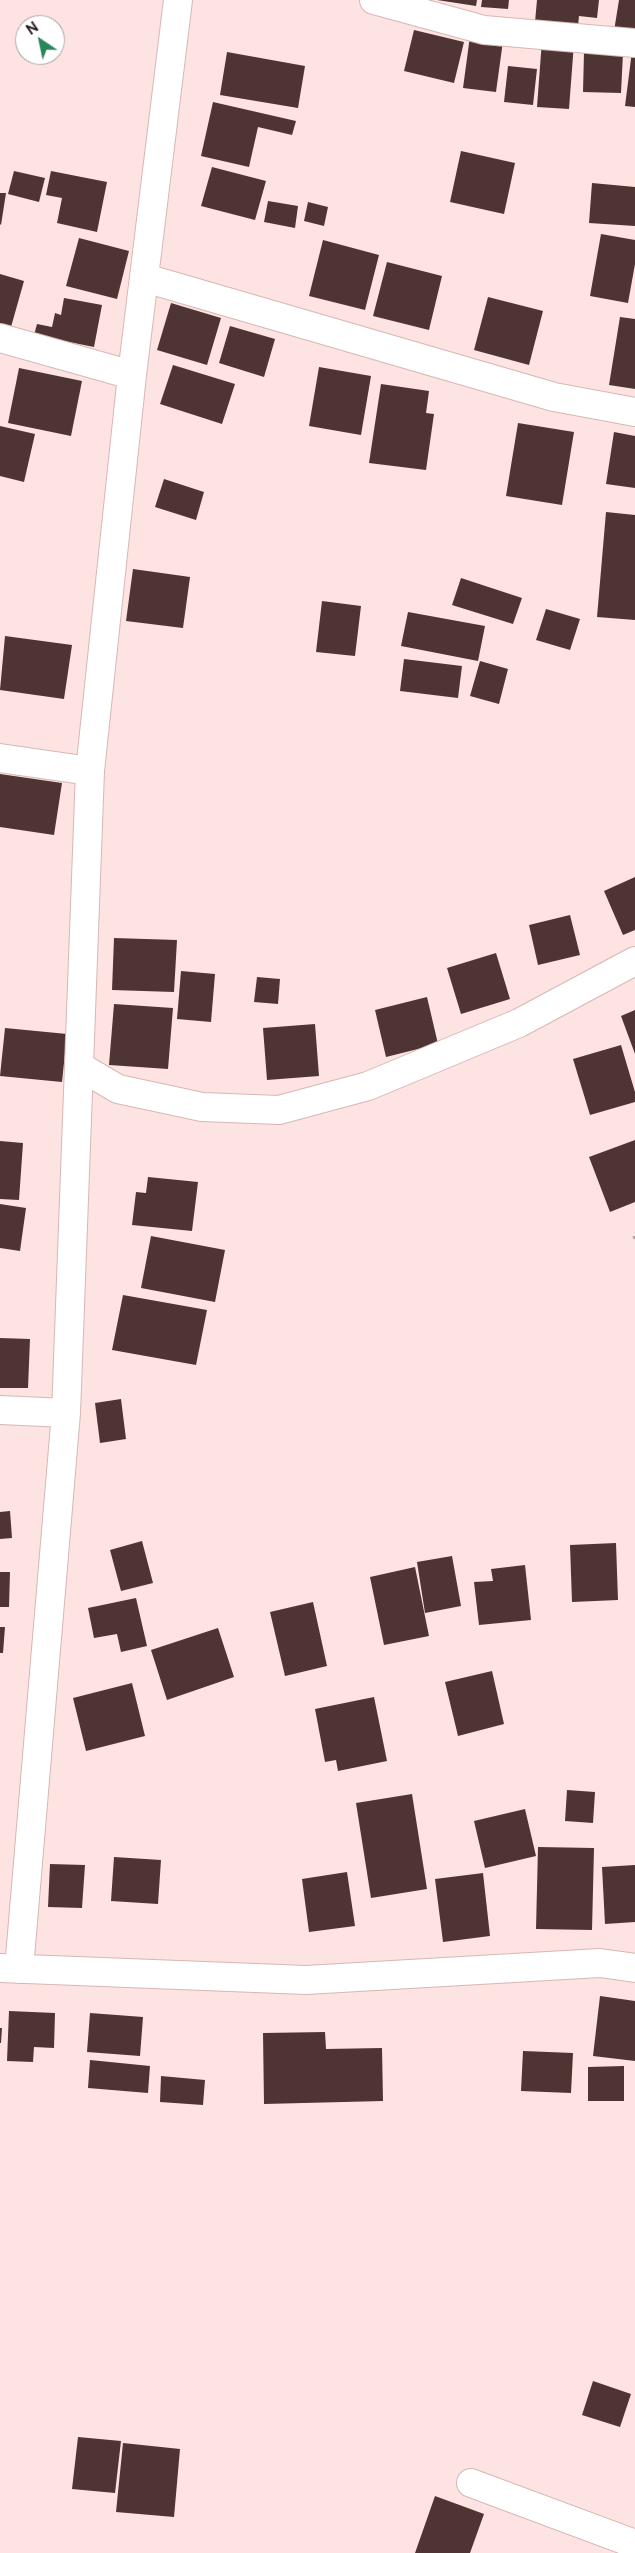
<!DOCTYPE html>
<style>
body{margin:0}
#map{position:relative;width:635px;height:2553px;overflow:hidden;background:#fde3e1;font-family:Raleway,sans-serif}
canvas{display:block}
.north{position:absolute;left:15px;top:15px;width:50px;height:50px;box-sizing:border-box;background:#fff;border:1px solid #a8a3a3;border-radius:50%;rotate:326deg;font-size:14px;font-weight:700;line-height:20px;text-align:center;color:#261a1a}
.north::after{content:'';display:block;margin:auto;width:18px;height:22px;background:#29855c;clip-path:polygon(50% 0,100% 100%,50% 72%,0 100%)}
</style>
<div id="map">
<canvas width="635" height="2553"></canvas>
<div class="north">N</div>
</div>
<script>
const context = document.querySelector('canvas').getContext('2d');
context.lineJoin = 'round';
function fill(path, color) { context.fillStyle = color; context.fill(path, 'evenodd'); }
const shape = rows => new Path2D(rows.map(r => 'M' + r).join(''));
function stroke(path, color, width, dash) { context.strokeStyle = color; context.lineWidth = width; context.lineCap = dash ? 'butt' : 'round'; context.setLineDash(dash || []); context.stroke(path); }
fill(shape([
 [437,0,477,0,476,6],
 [482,0,509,0,508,9,481,7],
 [537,0,599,0,597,18,579,16,578,26,535,22],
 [619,0,635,0,635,34,614,31],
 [414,30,464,42,454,83,404,71],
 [470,36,503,41,496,92,463,88],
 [542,40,574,43,569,109,537,107],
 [632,51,635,51,635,107,625,106],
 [227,52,305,66,298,108,220,95],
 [584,52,623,53,621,93,583,92],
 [508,66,537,69,533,105,504,102],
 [213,102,296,121,292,135,258,127,249,167,201,156],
 [461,151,515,163,504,214,450,202],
 [212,167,266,181,255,220,201,206],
 [14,171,45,178,39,202,8,194],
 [51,171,107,182,97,232,57,223,62,198,46,195],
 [592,183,635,187,635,226,589,223],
 [0,193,6,193,1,225,0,224],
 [268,201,298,206,295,228,264,222],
 [308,202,328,207,324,226,304,221],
 [601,234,635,240,635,264,628,303,590,296],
 [79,238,129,251,117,299,66,286],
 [323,240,379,255,365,310,309,296],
 [387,262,442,276,429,330,373,316],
 [0,274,24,281,11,327,0,323],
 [488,297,543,311,529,365,474,350],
 [64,298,102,305,94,347,34,335,37,324,52,327,55,313,61,315],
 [171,303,221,318,207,365,157,350],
 [620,317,635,319,635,389,609,385],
 [230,326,275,339,264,377,219,363],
 [173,365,235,384,222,424,160,404],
 [319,367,371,376,361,435,309,426],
 [19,368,82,381,71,436,8,423],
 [381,384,429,391,426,413,434,414,426,470,369,463],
 [518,423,574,432,562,505,506,496],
 [0,426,35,434,24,482,0,476],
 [614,432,635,436,635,488,606,484],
 [164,479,204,492,196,520,155,507],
 [606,512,635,515,635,620,597,617],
 [133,569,190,577,183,628,126,621],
 [461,578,522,598,513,624,452,605],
 [322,601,361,606,355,656,316,652],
 [546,609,580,619,570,650,536,640],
 [408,612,485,626,478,661,401,646],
 [5,636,72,645,64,699,0,690],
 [404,659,462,666,458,698,400,691],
 [480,661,508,669,499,704,470,696],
 [0,774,62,783,54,835,0,827],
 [635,877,635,930,623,935,604,891],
 [570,915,580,955,538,965,529,925],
 [114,938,177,940,174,992,112,990],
 [496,953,510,999,461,1014,447,968],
 [181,971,215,974,211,1022,177,1019],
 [257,977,280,979,278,1004,254,1002],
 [427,997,438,1044,386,1057,375,1010],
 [114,1004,173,1008,168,1069,109,1065],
 [635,1010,635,1054,621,1016],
 [315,1024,319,1076,267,1080,263,1028],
 [5,1028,67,1034,62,1082,0,1076],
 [621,1045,635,1092,635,1102,590,1115,573,1059],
 [635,1140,635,1202,610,1212,589,1157],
 [0,1141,23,1143,19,1200,0,1199],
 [148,1177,198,1182,192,1231,132,1225,136,1192,146,1193],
 [0,1204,26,1208,20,1251,0,1248],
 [151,1236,225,1250,215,1302,141,1288],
 [123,1295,207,1310,196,1365,112,1350],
 [0,1338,30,1339,28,1388,0,1388],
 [121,1399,126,1439,100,1443,95,1403],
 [10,1511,12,1538,0,1539,0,1512],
 [142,1541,153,1583,121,1591,110,1550],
 [616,1543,618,1600,572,1602,570,1545],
 [452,1556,461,1606,425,1613,417,1562],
 [525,1565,531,1620,479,1625,474,1582,493,1581,491,1569],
 [415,1567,429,1636,384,1645,370,1577],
 [0,1572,10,1572,9,1607,0,1607],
 [136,1598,147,1646,121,1652,117,1634,94,1638,88,1608],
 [313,1602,327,1666,285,1676,270,1612],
 [0,1627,5,1627,3,1653,0,1653],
 [218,1628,234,1677,167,1700,151,1650],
 [492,1671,504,1724,458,1736,445,1682],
 [132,1683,145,1736,86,1751,73,1698],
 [374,1697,387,1761,338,1771,336,1760,325,1762,315,1709],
 [567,1790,595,1792,593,1823,565,1821],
 [412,1794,427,1889,371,1898,356,1803],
 [525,1809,536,1856,485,1868,474,1821],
 [538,1847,594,1848,592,1930,536,1929],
 [114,1857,161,1860,158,1904,111,1901],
 [50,1864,85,1865,82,1908,48,1907],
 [635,1865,635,1922,605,1924,602,1867],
 [347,1872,355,1926,309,1932,302,1879],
 [483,1873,490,1936,443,1942,435,1879],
 [600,1996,635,2001,635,2061,593,2056],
 [9,2011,55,2013,54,2048,34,2047,33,2062,7,2061],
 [90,2013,143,2017,140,2056,87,2052],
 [0,2028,2,2028,1,2043,0,2043],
 [325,2032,326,2049,382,2048,383,2101,264,2104,263,2033],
 [523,2051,573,2053,571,2093,521,2091],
 [90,2060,150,2066,148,2093,88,2088],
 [624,2066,624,2101,588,2101,588,2067],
 [161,2076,205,2080,203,2105,160,2102],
 [593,2381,631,2394,620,2427,582,2415],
 [78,2437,121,2441,115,2493,72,2489],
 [123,2443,180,2449,174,2517,116,2512],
 [435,2496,484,2514,470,2553,415,2553]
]), '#4e3534');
const minor = shape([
 [374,0,484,30,635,43],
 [145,278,554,397,635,412],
 [0,338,132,375],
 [0,758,90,771],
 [79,1066,118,1089,202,1107,279,1110,368,1086,519,1023,635,961],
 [0,1410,66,1413],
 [0,1968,306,1980,600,1963,635,1968],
 [19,1969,66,1413,90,771,132,375,178,0],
 [471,2483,635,2544]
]);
stroke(minor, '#d7b7b5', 30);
stroke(shape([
 [633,1238,635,1237]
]), '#b29d9c', 3, [2.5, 4]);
stroke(minor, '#fff', 28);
</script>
